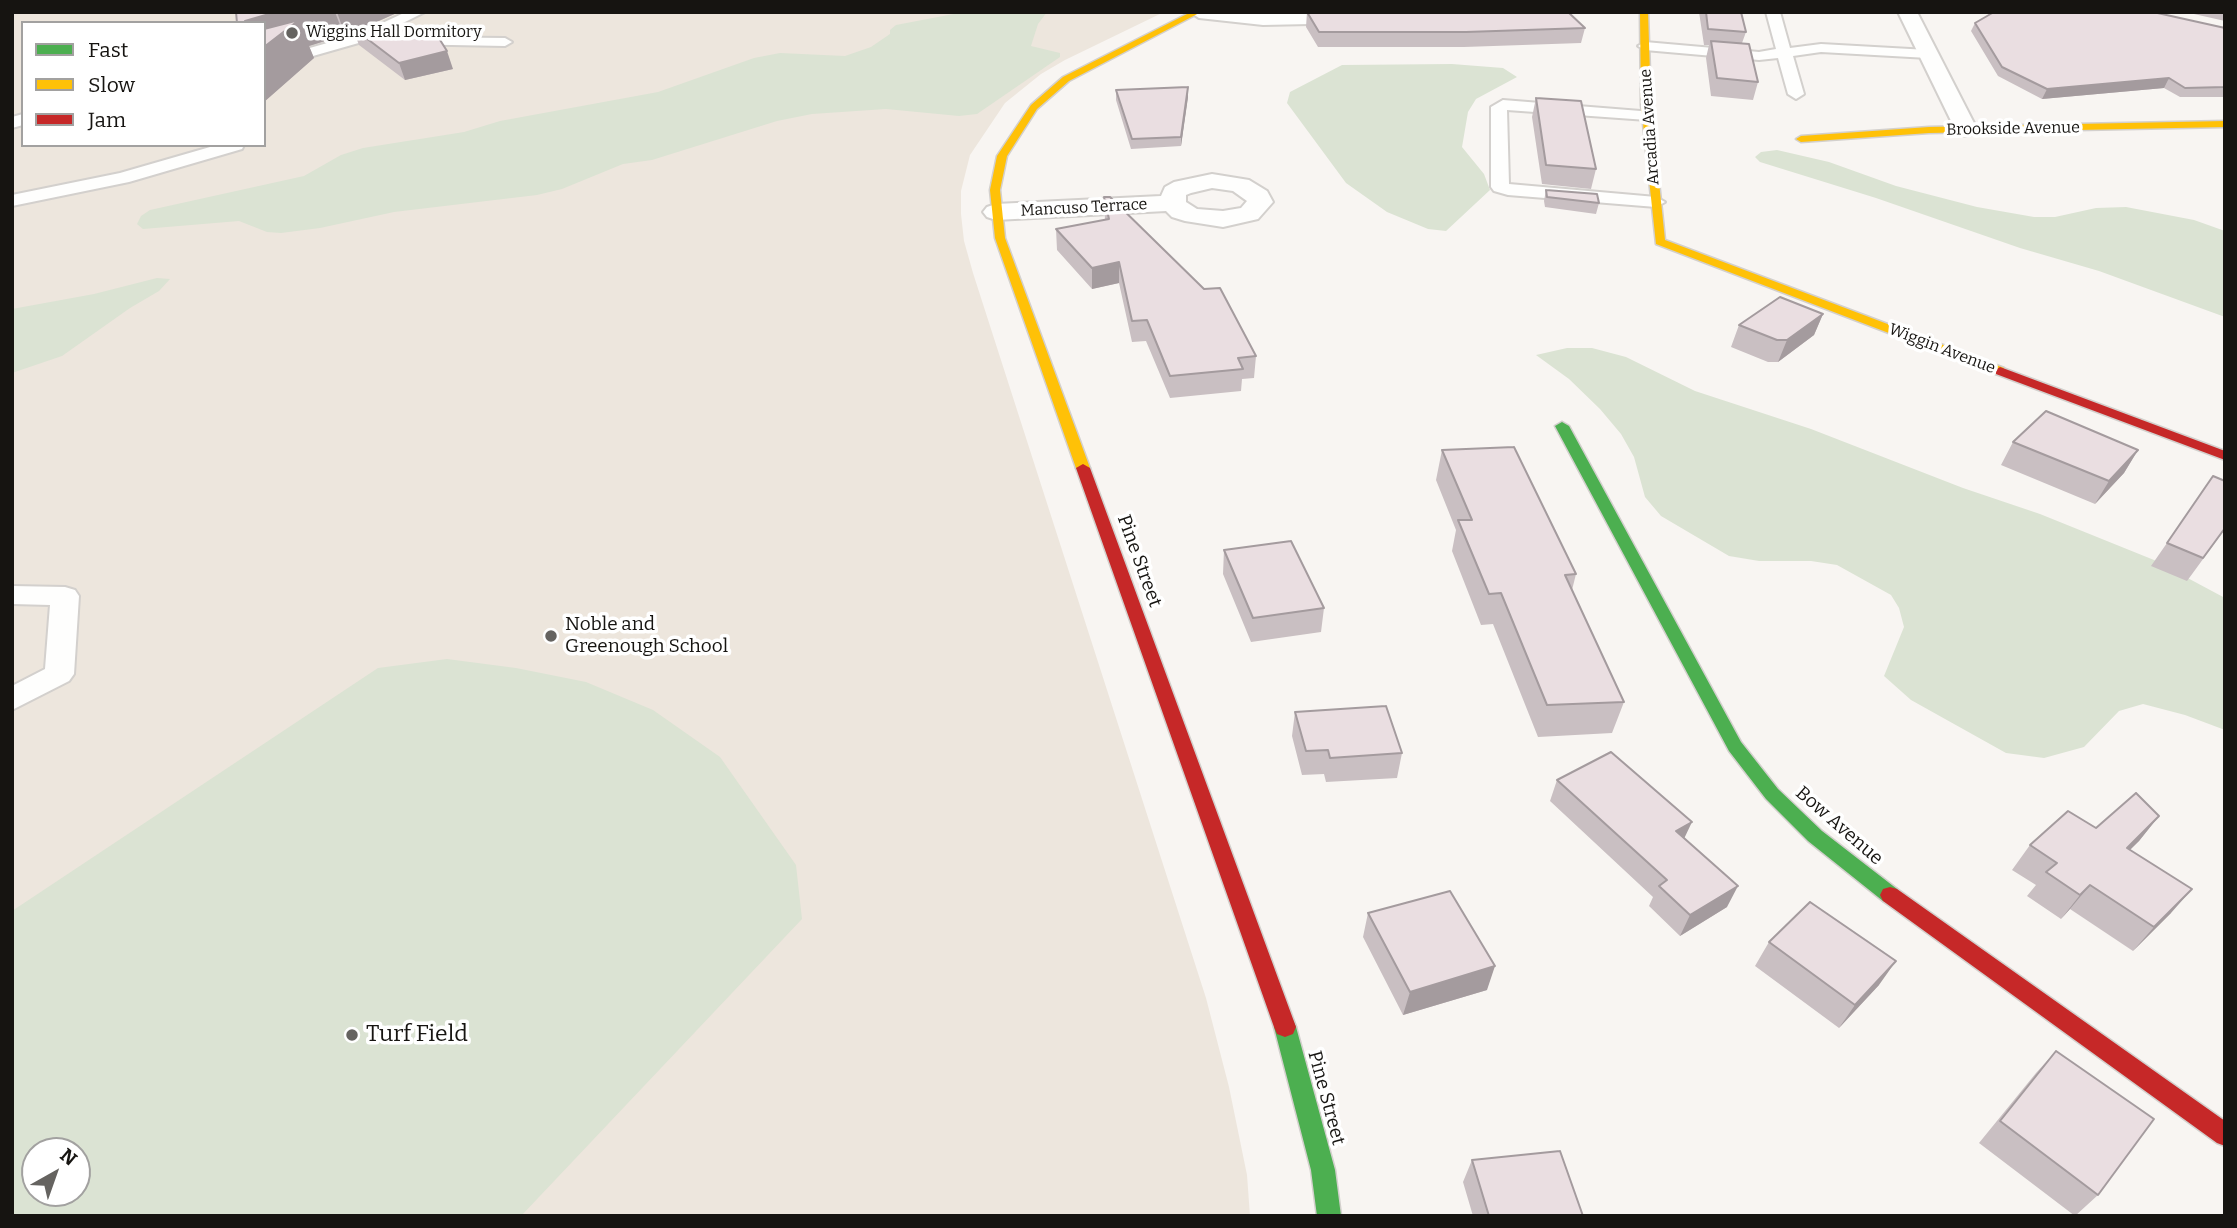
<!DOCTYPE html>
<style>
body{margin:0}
#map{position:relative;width:2237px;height:1228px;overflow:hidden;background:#f8f5f2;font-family:Bitter,serif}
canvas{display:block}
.frame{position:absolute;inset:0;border:14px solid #161411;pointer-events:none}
.legend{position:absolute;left:21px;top:21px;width:245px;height:126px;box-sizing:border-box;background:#fff;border:2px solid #a2a1a0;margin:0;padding:9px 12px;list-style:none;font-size:21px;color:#161411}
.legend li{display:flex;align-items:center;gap:14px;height:35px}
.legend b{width:35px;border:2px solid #a2a1a0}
.north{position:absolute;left:21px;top:1137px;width:70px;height:70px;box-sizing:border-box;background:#fff;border:2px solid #a2a1a0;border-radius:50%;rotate:40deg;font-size:19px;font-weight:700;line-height:28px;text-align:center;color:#161411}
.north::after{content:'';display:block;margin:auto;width:24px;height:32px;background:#656360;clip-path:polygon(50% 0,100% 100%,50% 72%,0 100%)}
</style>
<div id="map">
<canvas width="2237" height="1228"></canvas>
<div class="frame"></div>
<ul class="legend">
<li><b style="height:9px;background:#4caf50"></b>Fast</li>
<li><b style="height:9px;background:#ffc107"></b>Slow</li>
<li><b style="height:9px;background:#c62828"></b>Jam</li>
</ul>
<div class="north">N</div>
</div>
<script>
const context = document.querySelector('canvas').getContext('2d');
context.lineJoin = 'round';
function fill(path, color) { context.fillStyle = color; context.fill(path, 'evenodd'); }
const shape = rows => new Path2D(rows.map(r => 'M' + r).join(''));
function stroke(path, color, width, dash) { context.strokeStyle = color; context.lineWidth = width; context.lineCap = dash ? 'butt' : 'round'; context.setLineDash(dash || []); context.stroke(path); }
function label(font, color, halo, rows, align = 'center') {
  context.font = font + ' Bitter,serif'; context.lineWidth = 7; context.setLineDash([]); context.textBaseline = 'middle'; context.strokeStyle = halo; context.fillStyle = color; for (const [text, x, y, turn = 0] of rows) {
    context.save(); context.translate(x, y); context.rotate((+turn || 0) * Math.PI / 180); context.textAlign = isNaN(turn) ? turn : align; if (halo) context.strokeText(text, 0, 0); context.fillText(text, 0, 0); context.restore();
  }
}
fill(shape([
 [12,12,1164,12,1065,60,1041,74,1005,103,970,155,961,191,961,214,964,241,973,273,1206,998,1229,1087,1247,1175,1250,1216,12,1216],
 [23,23,264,23,264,145,23,145],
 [35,1151,77,1151,77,1193,35,1193]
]), '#ede6dd');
fill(shape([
 [964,12,1047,12,1038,24,1031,46,1060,53,1060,57,977,114,959,116,886,109,812,114,777,121,652,160,623,164,562,189,537,195,394,212,320,228,281,233,267,232,239,221,143,229,137,224,141,216,150,210,304,176,341,155,363,148,464,132,500,121,658,92,754,58,780,53,845,56,871,47,890,34,890,30,896,25],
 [1452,64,1503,68,1517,77,1476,99,1468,112,1462,147,1484,174,1490,190,1446,231,1428,229,1387,212,1346,183,1287,103,1290,92,1342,65],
 [1777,150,1829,162,1896,186,1977,207,2034,217,2055,217,2096,208,2126,207,2194,220,2225,231,2225,317,2099,271,2020,248,1876,198,1760,162,1755,157,1761,152],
 [157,278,170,279,159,291,130,308,62,356,12,373,12,309,94,294],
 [1567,348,1592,348,1626,357,1695,391,1811,429,1963,488,2040,514,2154,560,2225,598,2225,730,2185,715,2143,704,2119,711,2084,747,2044,758,2006,753,1911,700,1884,676,1904,627,1899,608,1891,595,1837,565,1811,561,1759,561,1729,556,1661,516,1645,497,1634,457,1621,434,1600,409,1569,379,1536,355],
 [447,659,516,668,586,682,653,710,720,757,796,865,802,919,521,1216,12,1216,12,911,378,668],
 [77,1151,77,1193,35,1193,35,1151]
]), '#dbe3d3');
const lane = shape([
 [406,12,425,12,369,40,264,70,264,61,359,34,406,12],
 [1766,12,1780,12,1790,48,1821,44,1928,50,1935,54,1928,58,1821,52,1793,56,1804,94,1796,99,1788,94,1778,58,1759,60,1645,50,1638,46,1645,42,1759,52,1776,49,1766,12],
 [403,37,505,38,512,42,505,46,398,44,396,41,398,38,403,37],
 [1503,100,1653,112,1655,115,1653,118,1647,120,1507,110,1509,184,1656,197,1665,202,1656,207,1508,195,1494,191,1491,187,1491,107,1503,100],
 [23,114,23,125,12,128,12,117,23,114],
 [217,145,244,145,242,149,129,182,12,206,12,195,120,173,217,145],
 [12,586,65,587,75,590,79,596,74,674,69,681,12,710,12,686,45,669,50,605,12,604,12,586]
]);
const street = shape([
 [1190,12,1362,12,1368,17,1358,23,1263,25,1199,18,1190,12],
 [1898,12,1917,12,1977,129,1974,134,1966,136,1958,134,1955,129,1898,12],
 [1212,174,1249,180,1267,191,1273,202,1258,219,1223,227,1185,221,1172,217,1166,211,996,220,987,217,983,212,987,207,996,204,1161,196,1165,187,1174,182,1212,174],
 [1212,188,1233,191,1247,201,1241,208,1223,211,1197,209,1186,202,1186,195,1191,193,1212,188]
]);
const fast = shape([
 [1562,422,1569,426,1741,742,1778,789,1822,831,1897,889,1900,895,1897,901,1890,903,1883,901,1808,841,1766,799,1729,751,1555,426,1562,422],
 [1285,1017,1293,1020,1296,1027,1335,1170,1341,1216,1317,1216,1311,1170,1274,1027,1277,1020,1285,1017]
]);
const slow = shape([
 [1191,12,1201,12,1069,81,1037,109,1007,156,1000,190,1005,238,1090,468,1083,472,1076,468,995,238,990,190,997,156,1031,105,1063,77,1191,12],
 [1640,12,1648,12,1651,105,1665,240,2004,368,2004,374,1996,374,1656,244,1641,105,1640,12],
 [2225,121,2225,127,1929,133,1801,142,1796,139,1801,136,1929,127,2225,121]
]);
const jam = shape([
 [2000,367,2225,451,2225,460,1996,374,1994,371,2000,367],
 [1083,464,1090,468,1296,1027,1293,1034,1285,1037,1277,1034,1274,1027,1076,468,1083,464],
 [1890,887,1897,889,2225,1121,2225,1146,2217,1143,1883,901,1880,895,1883,889,1890,887]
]);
stroke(lane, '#d3d0cd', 4);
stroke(street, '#d3d0cd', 4);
stroke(fast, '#d3d0cd', 3);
stroke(slow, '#d3d0cd', 3);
stroke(jam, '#d3d0cd', 3);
fill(lane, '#fefefd');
fill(street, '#fefefd');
fill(fast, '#4caf50');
fill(slow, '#ffc107');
fill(jam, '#c62828');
fill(shape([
 [236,12,399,12,361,29,453,69,405,80,359,45,354,32,345,35,343,33,338,37,309,46,314,58,264,102,264,23],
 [1307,12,1585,28,1581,43,1464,47,1318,47,1306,27],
 [1699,12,1741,12,1746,32,1742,43,1758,82,1753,100,1711,96,1706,58,1709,45,1704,45],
 [2185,12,2225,12,2225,21],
 [1975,23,2225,28,2225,97,2180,97,2164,88,2042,99,1998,76,1971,31],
 [1116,90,1188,97,1181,146,1131,149,1116,100],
 [1536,98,1596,169,1591,189,1542,184,1532,117],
 [1546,190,1599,203,1596,214,1545,207,1544,201],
 [1104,197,1256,356,1254,378,1242,379,1241,391,1170,398,1146,341,1132,342,1119,283,1092,289,1057,250,1056,229,1105,220],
 [1823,314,1814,335,1778,362,1768,362,1731,347,1739,325],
 [2013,442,2138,450,2124,473,2095,504,2001,465],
 [1442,450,1576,574,1572,590,1624,702,1612,733,1538,737,1493,624,1481,625,1452,551,1456,530,1436,480],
 [2225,481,2225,529,2187,581,2151,566,2167,543],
 [1224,550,1324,608,1321,632,1251,642,1223,574],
 [1295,712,1402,753,1397,778,1326,782,1324,774,1302,775,1292,736],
 [1557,780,1684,839,1727,907,1680,936,1649,906,1653,897,1550,801],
 [2159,816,2139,841,2130,850,2171,913,2133,951,2070,909,2061,919,2027,896,2036,885,2012,870,2030,845,2096,828],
 [1368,913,1487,990,1403,1015,1363,937],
 [1769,942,1879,985,1839,1028,1755,966],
 [2056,1051,2098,1195,2075,1216,1979,1143,2036,1073],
 [1472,1160,1583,1216,1473,1216,1463,1182]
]), '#c9bfc2');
fill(shape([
 [276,12,335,12,343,33,338,37,309,46,314,58,264,102,264,23,245,23,245,21],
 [337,12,399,12,356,31,353,28,354,32,345,35],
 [447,51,453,69,405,80,399,63],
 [2169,78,2164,88,2042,99,2047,89],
 [1188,87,1188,97,1181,146,1181,137],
 [1119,262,1119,283,1092,289,1092,268],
 [1823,314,1814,335,1778,362,1787,340],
 [2138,450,2124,473,2095,504,2109,481],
 [2159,816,2139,841,2107,872,2127,848],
 [1692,822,1682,843,1676,831],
 [2090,885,2070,909,2061,919,2080,895],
 [1738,886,1727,907,1680,936,1690,915],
 [2192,889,2171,913,2133,951,2154,927],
 [1896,961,1879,985,1839,1028,1855,1005],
 [1495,966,1487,990,1403,1015,1410,992]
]), '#a49b9e');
const building = shape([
 [236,12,276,12,245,21,245,23,237,23,236,12],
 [1307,12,1568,12,1585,28,1466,32,1319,32,1307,12],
 [1706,12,1741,12,1746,32,1708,29,1706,12],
 [1994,12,2153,12,2225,28,2225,87,2185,88,2169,78,2047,89,2002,67,1975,23,1994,12],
 [299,20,264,47,264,29,299,20],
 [353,28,435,32,447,51,399,63,353,28],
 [1711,41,1749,44,1758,82,1717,78,1711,41],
 [1188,87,1181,137,1132,139,1116,90,1188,87],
 [1536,98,1581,101,1596,169,1546,165,1536,98],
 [1546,190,1597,194,1599,203,1547,197,1546,190],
 [1104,197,1110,197,1204,289,1220,288,1256,356,1238,358,1243,369,1170,376,1147,320,1132,321,1119,262,1092,268,1056,229,1109,219,1104,197],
 [1780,297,1823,314,1787,340,1777,340,1739,325,1780,297],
 [2046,411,2138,450,2109,481,2013,442,2046,411],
 [1514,447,1576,574,1565,575,1624,702,1547,705,1501,593,1489,594,1458,520,1472,520,1442,450,1514,447],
 [2213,476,2225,481,2225,528,2203,558,2167,543,2213,476],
 [1291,541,1324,608,1253,618,1224,550,1291,541],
 [1386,706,1402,753,1330,758,1328,750,1306,751,1295,712,1386,706],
 [1611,752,1692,822,1676,831,1738,886,1690,915,1659,886,1667,880,1557,780,1611,752],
 [2136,793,2159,816,2127,848,2192,889,2154,927,2090,885,2080,895,2046,872,2057,863,2030,845,2068,811,2096,828,2136,793],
 [1450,891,1495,966,1410,992,1368,913,1450,891],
 [1810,902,1896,961,1855,1005,1769,942,1810,902],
 [2056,1051,2154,1119,2098,1195,2000,1121,2056,1051],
 [1560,1151,1583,1216,1489,1216,1472,1160,1560,1151]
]);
fill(building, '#eadee1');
stroke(building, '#a49b9e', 2);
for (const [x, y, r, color] of [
 [292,33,7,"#656360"],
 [551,636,7,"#656360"],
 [352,1035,7,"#656360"]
]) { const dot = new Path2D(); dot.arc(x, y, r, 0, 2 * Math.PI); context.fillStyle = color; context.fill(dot); stroke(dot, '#fff', 2.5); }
label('16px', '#161411', '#fff', [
 ["Wiggins Hall Dormitory",306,33]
], 'left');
label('16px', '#161411', '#fff', [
 ["Arcadia Avenue",1650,127,-94],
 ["Brookside Avenue",2013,129,-1],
 ["Mancuso Terrace",1084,208,-3],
 ["Wiggin Avenue",1942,349,21]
]);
label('19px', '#161411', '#fff', [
 ["Pine Street",1139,561,70],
 ["Bow Avenue",1839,826,41],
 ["Pine Street",1326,1098,75]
]);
label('19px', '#161411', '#fff', [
 ["Noble and",565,625],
 ["Greenough School",565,647]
], 'left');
label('23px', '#161411', '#fff', [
 ["Turf Field",366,1035]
], 'left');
</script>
